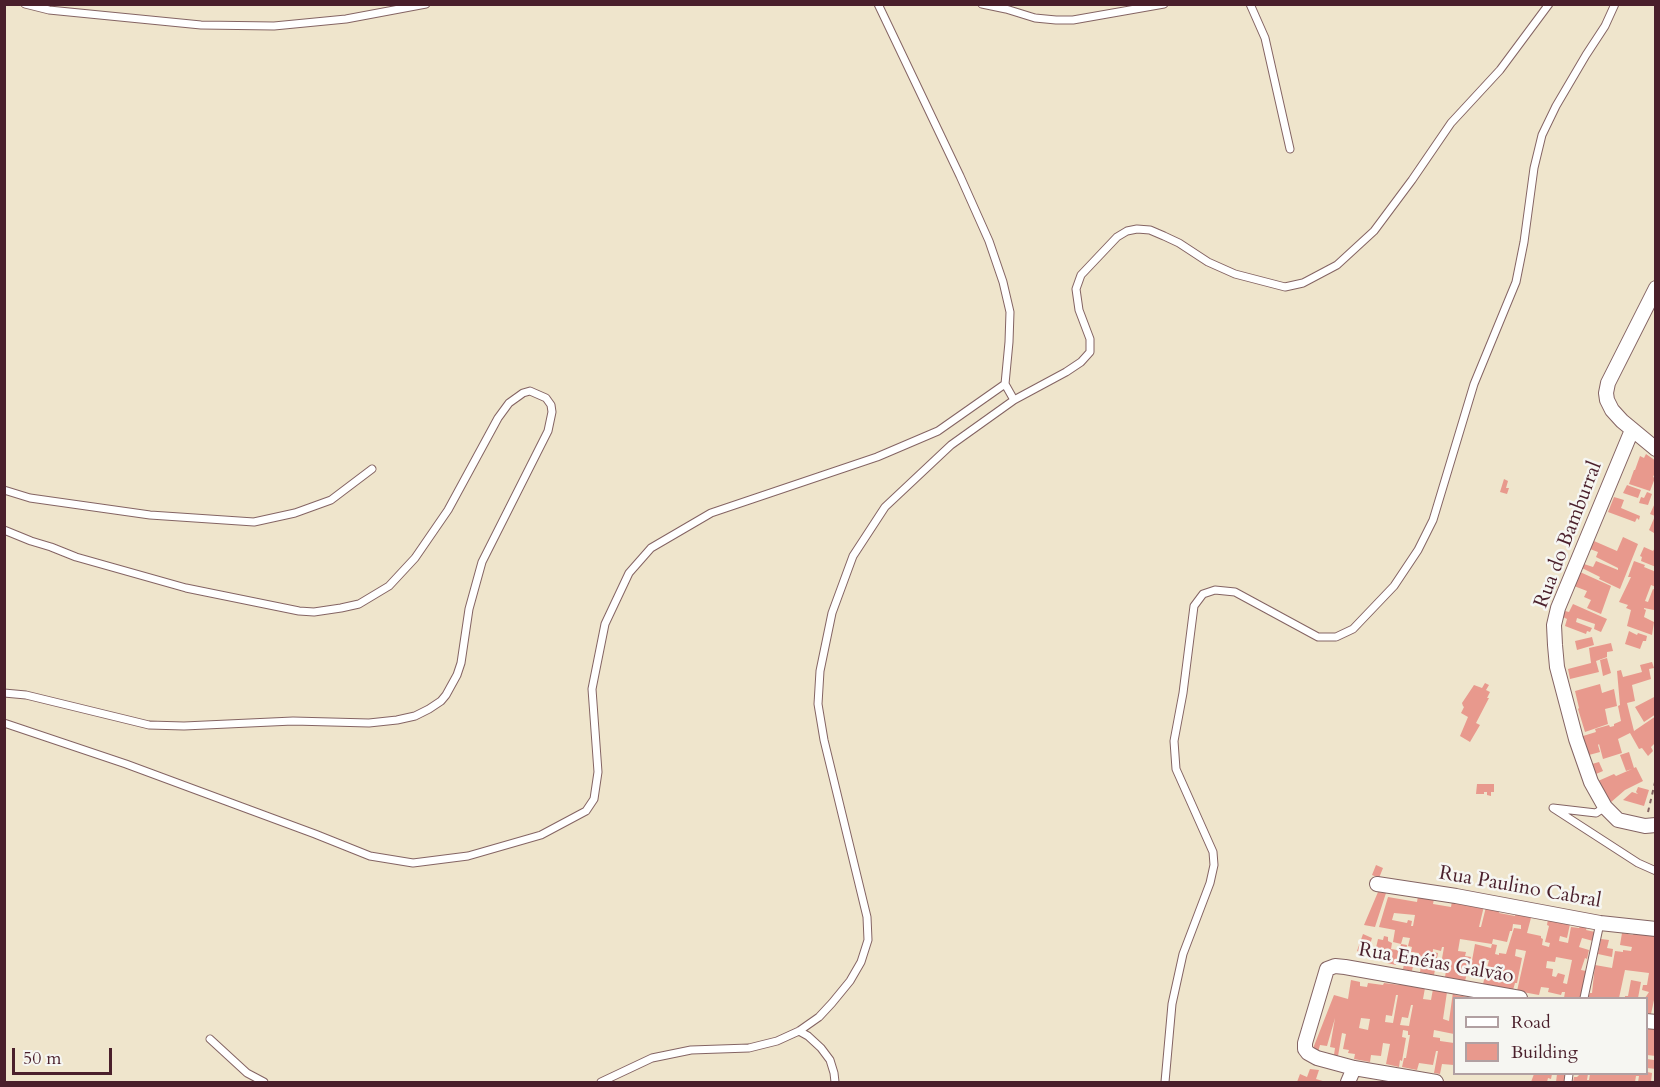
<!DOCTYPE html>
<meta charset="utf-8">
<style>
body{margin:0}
#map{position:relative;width:1660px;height:1087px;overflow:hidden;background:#efe5cc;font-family:Cardo,serif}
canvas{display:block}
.frame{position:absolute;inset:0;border:6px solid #4a1f2b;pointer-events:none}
.legend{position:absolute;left:1453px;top:997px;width:195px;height:78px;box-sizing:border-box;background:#f6f6f2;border:2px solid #b1a0a2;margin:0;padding:8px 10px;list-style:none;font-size:18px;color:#4a1f2b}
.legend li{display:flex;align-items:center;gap:12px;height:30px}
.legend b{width:30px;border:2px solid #b1a0a2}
.scale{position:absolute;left:12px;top:1048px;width:100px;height:27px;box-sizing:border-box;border:3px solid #4a1f2b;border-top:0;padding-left:8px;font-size:18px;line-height:21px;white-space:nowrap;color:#4a1f2b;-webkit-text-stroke:4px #f6f6f2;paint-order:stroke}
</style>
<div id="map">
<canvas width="1660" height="1087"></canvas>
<div class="frame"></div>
<ul class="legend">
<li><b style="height:8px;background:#fff"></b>Road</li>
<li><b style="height:16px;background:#e8998d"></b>Building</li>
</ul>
<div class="scale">50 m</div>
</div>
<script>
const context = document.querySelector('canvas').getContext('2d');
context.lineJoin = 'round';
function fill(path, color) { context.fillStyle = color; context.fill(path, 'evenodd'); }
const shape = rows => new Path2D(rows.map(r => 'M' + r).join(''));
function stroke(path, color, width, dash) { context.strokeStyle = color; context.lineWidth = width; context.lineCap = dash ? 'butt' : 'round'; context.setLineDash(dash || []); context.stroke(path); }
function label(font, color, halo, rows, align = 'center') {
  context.font = font + ' Cardo,serif'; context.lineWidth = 5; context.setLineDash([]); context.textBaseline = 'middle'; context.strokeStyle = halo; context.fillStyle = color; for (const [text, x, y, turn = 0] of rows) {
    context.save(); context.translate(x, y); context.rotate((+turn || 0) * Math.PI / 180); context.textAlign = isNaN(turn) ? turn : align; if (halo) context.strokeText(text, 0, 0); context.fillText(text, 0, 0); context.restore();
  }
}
fill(shape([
 [1646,454,1656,461,1654,468,1656,471,1653,477,1655,478,1650,491,1629,484,1634,470,1635,470,1640,456,1644,458],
 [1504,479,1508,481,1506,488,1509,488,1507,494,1500,492],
 [1627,485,1641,490,1638,498,1623,493],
 [1647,492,1652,494,1648,505,1639,503,1641,497,1644,498],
 [1614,497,1624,500,1621,508,1640,516,1639,520,1637,518,1635,522,1608,512],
 [1655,503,1656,531,1654,533,1649,530,1655,516,1650,514],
 [1623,537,1638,544,1620,589,1599,579,1600,577,1582,568,1584,564,1593,567,1596,561,1618,570,1618,568,1596,557,1598,552,1590,549,1594,541,1617,551],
 [1656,546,1656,567,1641,561,1642,557,1640,556,1644,547,1653,551],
 [1634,561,1645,565,1644,567,1656,572,1656,587,1651,585,1645,601,1648,602,1653,589,1656,590,1654,610,1644,608,1644,609,1646,610,1644,617,1654,622,1652,635,1627,626,1631,610,1626,608,1628,605,1619,602,1631,577,1628,577],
 [1580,572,1611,586,1601,614,1587,608,1591,600,1584,597,1587,591,1574,586],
 [1573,604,1607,619,1601,632,1594,629,1595,624,1577,618,1576,622,1592,628,1590,632,1587,631,1586,634,1565,626,1567,619,1563,617,1565,611,1569,612],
 [1629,631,1637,635,1638,633,1647,636,1646,641,1643,641,1640,649,1625,644],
 [1592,637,1594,645,1577,650,1575,641],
 [1611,643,1613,651,1607,652,1607,657,1596,661,1599,672,1570,679,1568,669,1591,663,1589,648],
 [1607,658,1611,673,1603,676,1600,660],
 [1652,662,1654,668,1649,669,1651,679,1632,685,1635,701,1627,703,1634,731,1656,716,1656,742,1651,747,1653,751,1648,756,1642,748,1639,749,1630,733,1618,739,1622,753,1603,759,1599,744,1598,745,1600,752,1589,755,1583,736,1596,732,1595,729,1609,725,1610,727,1614,726,1614,724,1621,721,1618,706,1620,705,1617,671,1621,670,1623,677,1642,672,1640,665],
 [1485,683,1489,685,1486,690,1490,692,1487,698,1489,698,1476,723,1480,725,1470,742,1460,736,1468,717,1461,713,1464,707,1463,706,1462,703,1474,685,1482,688],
 [1600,684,1602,693,1614,689,1617,706,1605,709,1608,724,1585,732,1578,709,1579,708,1575,691],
 [1656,696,1656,714,1644,722,1635,707],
 [1629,752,1634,768,1636,767,1643,781,1625,790,1610,803,1598,781,1614,774,1616,776,1632,769,1626,771,1620,755],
 [1599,762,1603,771,1596,774,1592,764],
 [1477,784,1494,784,1494,792,1491,792,1491,796,1487,795,1487,792,1484,792,1484,794,1476,794],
 [1638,787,1649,790,1644,806,1623,800,1632,792,1638,794,1636,792],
 [1376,865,1383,868,1379,878,1372,875],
 [1378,892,1386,893,1375,927,1364,925],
 [1418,896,1434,899,1433,904,1451,907,1452,901,1484,906,1479,927,1481,927,1486,907,1500,910,1499,913,1515,916,1516,911,1532,914,1527,933,1541,936,1541,938,1543,939,1542,945,1549,947,1550,943,1545,942,1549,926,1547,925,1548,919,1570,924,1567,938,1560,936,1559,941,1568,943,1571,927,1579,928,1580,926,1587,927,1586,930,1595,932,1593,941,1582,938,1579,947,1589,950,1587,959,1585,958,1581,970,1586,971,1580,998,1564,998,1565,992,1562,992,1561,995,1548,992,1549,988,1541,987,1539,995,1517,991,1526,951,1516,949,1515,956,1522,958,1517,983,1515,983,1513,990,1483,984,1489,960,1487,960,1485,969,1471,966,1475,944,1491,948,1492,944,1497,945,1495,954,1499,955,1499,953,1506,954,1514,928,1521,929,1521,925,1513,924,1512,931,1510,931,1507,942,1493,939,1492,944,1460,939,1458,951,1466,952,1465,956,1471,957,1465,981,1445,977,1446,971,1440,970,1444,947,1442,947,1441,951,1433,949,1433,952,1438,953,1434,975,1420,972,1422,960,1418,959,1419,953,1411,952,1412,947,1408,946,1410,938,1403,937,1401,944,1407,945,1406,950,1403,960,1397,959,1396,965,1387,963,1388,962,1382,960,1382,959,1374,957,1378,939,1383,940,1384,936,1388,937,1388,941,1392,943,1391,949,1397,950,1398,948,1400,948,1401,944,1393,942,1395,930,1379,927,1388,897,1417,902],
 [1394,913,1415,915,1413,926,1411,926,1412,921,1408,920,1407,923,1392,920],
 [1556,957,1572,960,1567,984,1563,983,1565,975,1558,973,1556,977,1552,976,1553,969,1546,968,1547,961,1555,962],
 [1622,933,1633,935,1634,933,1656,935,1656,991,1651,1014,1647,1013,1645,998,1649,992,1642,990,1643,985,1647,985,1649,973,1625,970,1619,998,1588,998,1590,993,1592,993,1595,965,1612,968,1615,951,1623,952,1623,950,1631,951,1632,947,1620,945],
 [1363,934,1372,938,1367,954,1357,951],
 [1601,939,1609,940,1607,948,1613,949,1612,957,1598,954],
 [1406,954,1415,956,1412,971,1403,969],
 [1351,980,1360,982,1360,986,1367,987,1368,983,1383,985,1384,983,1400,985,1400,983,1425,988,1423,999,1431,1000,1433,989,1447,992,1443,1019,1449,1021,1453,992,1455,995,1476,998,1454,998,1454,1034,1434,1030,1433,1037,1440,1038,1440,1041,1454,1043,1454,1065,1442,1064,1440,1074,1434,1073,1438,1051,1436,1051,1433,1065,1419,1063,1417,1070,1402,1067,1404,1058,1406,1058,1410,1035,1408,1035,1408,1031,1403,1030,1402,1037,1406,1038,1402,1061,1400,1060,1399,1067,1386,1064,1390,1044,1383,1043,1381,1056,1371,1055,1370,1062,1354,1059,1355,1054,1348,1053,1349,1050,1343,1049,1346,1034,1342,1033,1338,1056,1334,1055,1335,1048,1330,1047,1335,1018,1327,1046,1320,1045,1318,1052,1312,1051,1334,995,1348,999],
 [1396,995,1398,995,1393,1023,1385,1022,1386,1015,1392,1016],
 [1411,1005,1413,1005,1409,1026,1400,1025,1402,1017,1408,1018],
 [1361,1018,1370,1019,1368,1030,1359,1028],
 [1631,980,1641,982,1638,998,1625,998,1625,996,1628,996],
 [1647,1027,1656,1028,1656,1056,1647,1055],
 [1654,1056,1656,1069,1647,1068,1647,1059,1654,1060],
 [1310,1069,1319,1070,1316,1079,1326,1082,1297,1082,1300,1074,1307,1077],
 [1647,1072,1652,1073,1651,1082,1638,1082,1639,1076,1636,1076,1635,1082,1573,1082,1574,1077,1577,1077,1580,1074,1588,1074,1587,1080,1589,1080,1590,1074],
 [1534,1074,1552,1074,1551,1079,1548,1078,1547,1082,1531,1082],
 [1557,1074,1565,1075,1564,1082,1556,1082]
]), '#e8998d');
const lane = shape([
 [25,4,49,10,201,25,274,26,346,19,426,4],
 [878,4,960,176,989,241,1003,282,1010,312,1009,342,1005,384,1014,400],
 [982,4,1006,9,1035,18,1056,20,1073,20,1164,4],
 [1250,4,1265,38,1290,149],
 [4,490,30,498,150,515,254,522,295,513,331,500,372,469],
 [4,530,31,541,51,547,76,557,186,588,299,611,314,612,341,608,359,604,389,586,415,558,448,510,498,418,509,403,523,393,530,391,546,398,551,405,552,412,548,431,482,562,469,609,461,663,457,675,446,695,441,701,429,709,415,716,397,720,369,723,293,721,184,726,149,725,26,695,4,693],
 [4,723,126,764,315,834,370,856,413,863,468,856,541,835,586,811,594,799,598,772,592,689,605,624,629,573,651,548,711,513,877,457,938,431,1005,384],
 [1605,807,1596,813,1553,808,1638,863,1656,871],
 [1584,998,1600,923],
 [799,1031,808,1036,821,1048,830,1060,834,1073,835,1082],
 [210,1039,247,1073,264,1082],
 [601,1082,652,1058,691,1050,749,1048,777,1041,799,1031,819,1017,832,1003,850,981,861,962,868,940,867,917,824,740,818,704,820,671,832,613,853,556,885,507,951,445,1014,400,1066,372,1081,362,1090,352,1090,339,1079,310,1076,289,1081,275,1117,237,1127,231,1137,229,1150,230,1164,236,1179,243,1208,262,1235,274,1285,287,1303,283,1337,265,1374,231,1412,180,1451,123,1500,70,1549,4],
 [1165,1082,1172,1004,1183,954,1210,883,1214,865,1213,852,1176,769,1174,741,1183,693,1194,606,1203,594,1215,590,1235,592,1318,637,1336,637,1353,629,1394,586,1418,550,1433,520,1474,384,1516,282,1524,242,1534,168,1542,135,1556,106,1586,55,1605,26,1615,4],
 [1568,1082,1569,1074]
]);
const street = shape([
 [1656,288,1608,383,1606,393,1607,400,1612,410,1622,421,1656,449],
 [1632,430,1558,608,1554,625,1555,645,1557,667,1576,739,1591,782,1605,807,1618,820,1645,826,1656,825],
 [1377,884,1456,896,1600,923,1656,929],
 [1646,1021,1656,1022],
 [1348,1082,1354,1068],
 [1436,1082,1354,1068,1317,1058,1308,1053,1305,1049,1305,1043,1327,969,1335,966,1345,967,1520,998]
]);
stroke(lane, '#846463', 9);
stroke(street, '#846463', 16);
stroke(shape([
 [1648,812,1656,778]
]), '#846463', 2, [4.5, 4.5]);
stroke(lane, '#fff', 7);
stroke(street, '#fff', 14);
label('20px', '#4a1f2b', '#f6f6f2', [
 ["Rua do Bamburral",1569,535,-69],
 ["Rua Paulino Cabral",1520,888,10],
 ["Rua Enéias Galvão",1436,964,10]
]);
</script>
